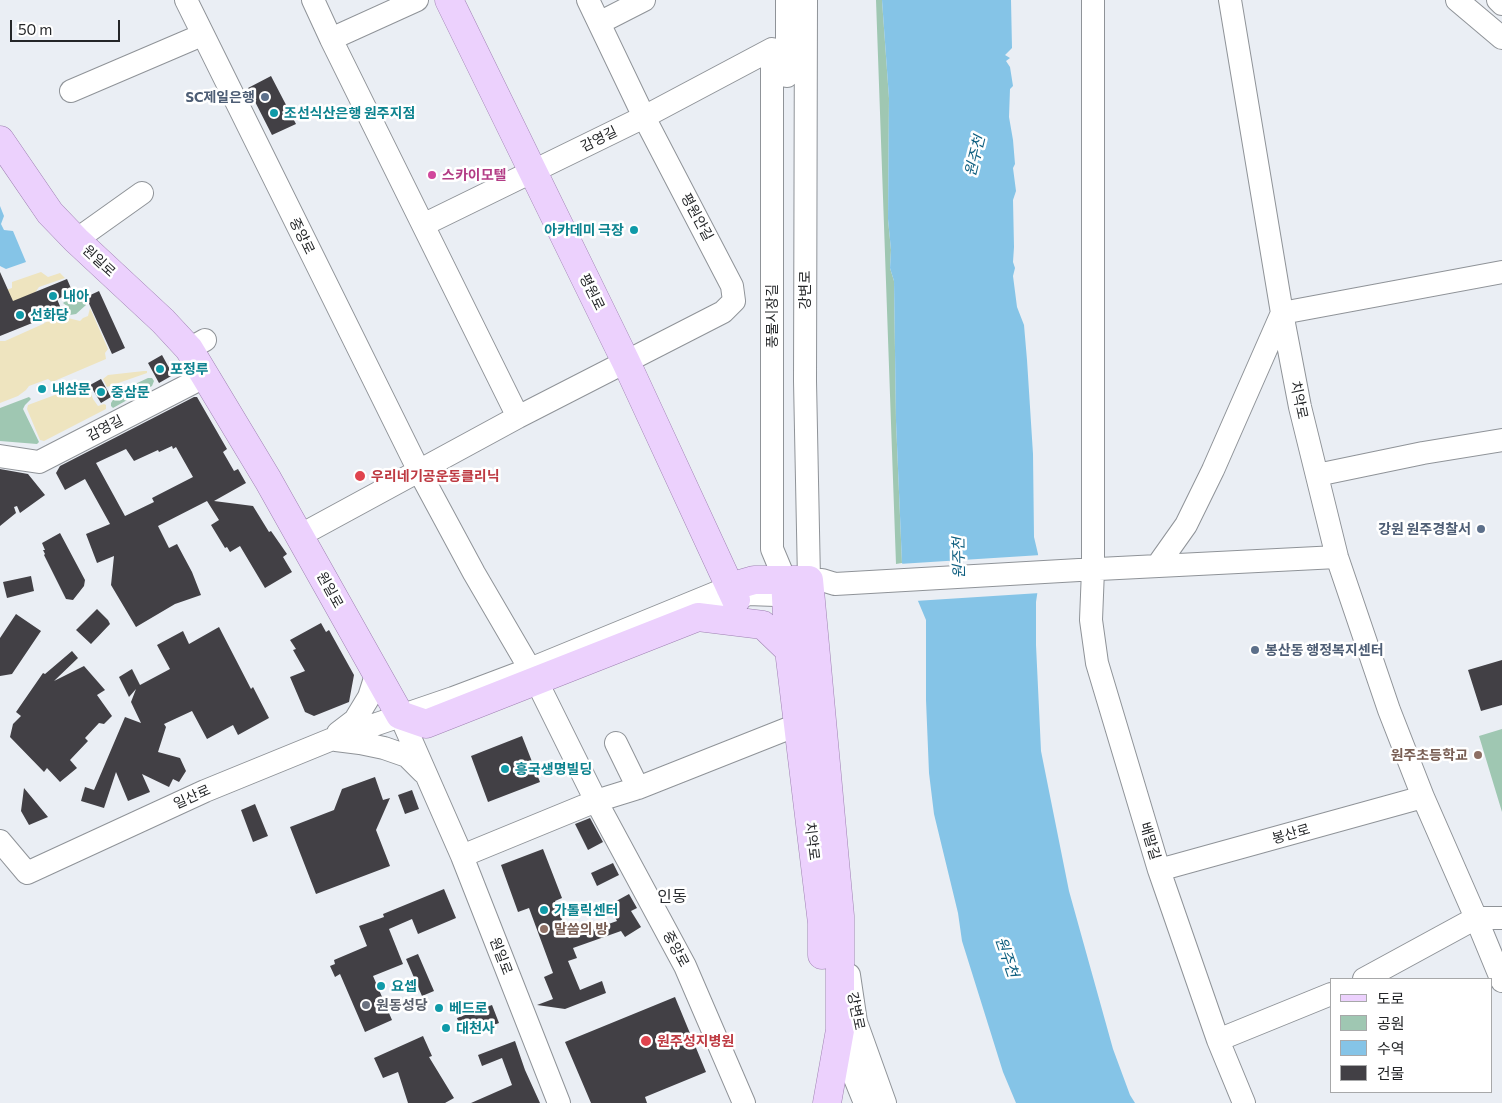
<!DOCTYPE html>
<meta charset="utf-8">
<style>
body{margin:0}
#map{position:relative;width:1502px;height:1103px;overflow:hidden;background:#eaeef4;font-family:Commissioner,"Noto Sans KR",sans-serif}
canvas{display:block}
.legend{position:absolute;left:1330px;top:978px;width:162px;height:115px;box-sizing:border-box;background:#fff;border:1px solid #a7a8a9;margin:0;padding:6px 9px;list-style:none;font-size:15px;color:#242628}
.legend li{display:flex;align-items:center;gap:10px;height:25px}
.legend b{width:25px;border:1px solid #a7a8a9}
.scale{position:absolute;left:10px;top:20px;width:110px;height:22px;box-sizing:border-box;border:2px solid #242628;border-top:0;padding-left:6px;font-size:15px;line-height:18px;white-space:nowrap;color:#242628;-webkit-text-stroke:4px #fff;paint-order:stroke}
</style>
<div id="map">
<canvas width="1502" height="1103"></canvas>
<ul class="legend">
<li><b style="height:6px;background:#ecd1fd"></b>도로</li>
<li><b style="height:14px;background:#9fc7b2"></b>공원</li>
<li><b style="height:14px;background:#85c4e7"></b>수역</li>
<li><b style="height:14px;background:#424045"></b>건물</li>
</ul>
<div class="scale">50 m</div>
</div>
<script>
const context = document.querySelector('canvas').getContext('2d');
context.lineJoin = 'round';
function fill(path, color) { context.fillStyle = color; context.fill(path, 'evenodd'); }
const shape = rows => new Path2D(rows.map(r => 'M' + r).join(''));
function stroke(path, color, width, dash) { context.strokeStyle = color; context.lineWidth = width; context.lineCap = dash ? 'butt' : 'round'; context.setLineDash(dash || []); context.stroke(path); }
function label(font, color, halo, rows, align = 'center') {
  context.font = font + ' Commissioner,"Noto Sans KR",sans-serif'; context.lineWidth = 5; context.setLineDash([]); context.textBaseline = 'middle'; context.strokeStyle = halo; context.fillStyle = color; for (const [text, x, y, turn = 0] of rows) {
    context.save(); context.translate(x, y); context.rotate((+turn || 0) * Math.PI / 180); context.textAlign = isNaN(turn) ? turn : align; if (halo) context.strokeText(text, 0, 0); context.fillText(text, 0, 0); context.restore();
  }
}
fill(shape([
 [876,0,882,0,889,98,888,219,891,250,890,268,894,281,896,421,902,563,896,564],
 [77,292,81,292,86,305,76,314,70,315,67,306,63,303],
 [148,378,152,378,154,381,152,386,113,408,111,406,111,403,118,392],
 [29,397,31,399,25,405,23,409,39,442,37,444,0,441,0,408],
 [1502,729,1502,812,1479,736]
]), '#9fc7b2');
fill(shape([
 [41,272,48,277,60,273,65,278,39,287,34,294,0,308,0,292,12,288,12,282],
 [90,308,108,349,105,353,106,359,52,382,48,379,29,386,26,390,18,396,0,403,0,341,5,341,43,324,49,320,52,321,64,317,80,321,83,318,88,316],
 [144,371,147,371,147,373,107,387,103,379,108,375],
 [87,383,93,399,98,406,104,404,106,405,106,409,44,441,40,440,27,409,28,405]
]), '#eee4bf');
fill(shape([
 [882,0,1011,0,1012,48,1005,55,1010,58,1006,61,1010,67,1013,86,1010,89,1009,117,1013,140,1015,164,1013,168,1016,191,1013,200,1014,247,1013,262,1015,268,1013,276,1017,307,1024,325,1027,360,1033,454,1034,537,1038,554,1039,582,1036,602,1036,645,1041,751,1069,891,1113,1049,1130,1095,1135,1103,1016,1103,1003,1072,962,941,958,913,934,814,929,773,926,700,926,620,902,563,896,421,894,281,890,268,891,250,888,219,889,98],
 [0,206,4,216,1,224,4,230,13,231,26,262,6,269,0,266]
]), '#85c4e7');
fill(shape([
 [1041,555,1041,582,1040,593,915,601,899,564]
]), '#eaeef4');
fill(shape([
 [271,76,296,124,272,135,248,88],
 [0,272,13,301,67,279,73,293,57,299,62,311,0,336],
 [99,291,125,348,112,354,86,297],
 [162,355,173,375,159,383,148,363],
 [101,379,111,397,101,403,90,385],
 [194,397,197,397,227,449,223,452,234,471,238,469,246,483,214,501,253,506,269,532,271,531,287,554,283,557,292,572,265,588,240,546,230,552,227,547,225,548,211,525,219,520,207,501,158,526,169,548,177,544,192,572,201,595,175,604,136,627,111,585,114,556,97,563,86,534,110,524,85,479,65,490,56,473,60,466],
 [172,446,173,449,176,447,193,477,152,498,154,502,125,516,96,463,126,449,134,461,158,450,159,452],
 [0,469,28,474,45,495,20,513,17,506,14,507,16,513,0,526],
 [60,533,85,580,84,586,73,600,66,599,44,555,45,554,43,550,45,550,42,543],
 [31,576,34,591,7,598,3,582],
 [97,609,108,620,110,624,91,644,76,630],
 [16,614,41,631,12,674,0,676,0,638],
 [321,623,326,632,329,630,354,675,349,702,314,716,305,712,290,677,305,671,293,650,296,649,290,640],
 [219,627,251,689,253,687,269,718,238,735,233,725,207,739,192,711,164,724,166,727,158,752,180,758,186,771,179,782,173,779,169,787,142,774,150,792,128,801,116,772,104,808,81,801,85,787,94,790,125,717,141,723,131,702,136,689,129,697,119,677,132,669,140,685,170,669,157,645,183,631,189,644],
 [72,651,78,658,54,681,84,666,105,690,97,695,112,716,104,724,99,723,85,738,88,741,70,760,77,768,60,782,47,768,44,772,10,737,13,724,21,716,16,712,43,673,45,674],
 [1502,660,1502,705,1481,711,1468,670],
 [522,736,540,782,488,802,471,756],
 [375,777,383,800,390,798,376,830,390,866,316,894,290,827,334,810,342,789],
 [24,788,48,817,29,825,21,811],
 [412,790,419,809,405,814,398,795],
 [255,804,268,836,253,842,241,810],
 [590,818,603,842,588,850,575,824],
 [543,849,562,898,555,901,569,938,617,921,609,905,629,894,637,908,631,911,641,927,625,937,621,931,573,948,577,958,568,961,580,990,602,981,606,993,565,1009,537,1005,553,999,544,977,553,973,529,908,518,912,501,865],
 [613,863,619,875,597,886,591,873],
 [444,889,456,918,418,934,412,919,389,929,403,964,373,976,392,1020,365,1032,340,974,335,977,330,966,335,964,334,960,367,946,359,926,384,917,383,914],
 [418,954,434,991,422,996,406,959],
 [675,997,706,1072,645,1097,647,1103,591,1103,565,1042],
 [492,1005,499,1023,464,1036,457,1018],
 [423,1036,432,1056,429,1057,454,1098,445,1103,408,1103,398,1072,383,1078,374,1058],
 [515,1041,525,1070,540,1103,471,1103,512,1085,502,1058,482,1066,478,1055]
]), '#424045');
const minor = shape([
 [186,0,419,471,474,573,530,669],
 [313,0,331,39,518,417],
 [806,0,805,381,809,580,822,580,835,584,1079,570,1337,557],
 [1093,0,1093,570,1091,620,1097,663,1159,870,1218,1040,1244,1103],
 [1230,0,1282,313,1300,407,1337,557,1389,710,1423,797,1476,918,1502,918],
 [1457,0,1502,38],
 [1498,0,1502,4],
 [599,23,644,0],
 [331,39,417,0],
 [787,76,787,0],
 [71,91,202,35],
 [423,225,644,117,772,49,772,549,785,580],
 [76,240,142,193],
 [189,349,205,340],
 [0,456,39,462,206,376],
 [1317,475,1423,453,1502,440],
 [299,536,518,417,723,312,734,301,732,286,644,117,588,0],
 [1157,566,1186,525,1213,470,1282,313,1502,272],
 [725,605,748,594,803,596],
 [536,680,596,801,685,966,744,1103],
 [400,715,462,856,559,1103],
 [338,733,355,720,369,697,377,672],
 [336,740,360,743,384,748,407,756,423,772],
 [616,743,638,788],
 [0,841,27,873,205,791,330,740,453,698,530,669,730,587],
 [462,856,596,801,638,788,797,725],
 [1159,870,1423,797],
 [849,975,856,1022,885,1103],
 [1364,979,1476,918,1502,981],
 [840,1031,850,1066,865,1103],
 [1218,1040,1331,994]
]);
const major = shape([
 [449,0,626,362,736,600],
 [0,140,50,213,76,240,163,321,189,349,268,480,400,715,426,724,698,617,763,625,789,650],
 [785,580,789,650,822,923,822,955],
 [730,587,754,580,809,580,840,916,840,1030,827,1103]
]);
stroke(minor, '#8f9398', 24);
stroke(major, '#9e81b2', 29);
stroke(minor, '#fff', 22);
stroke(major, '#ecd1fd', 28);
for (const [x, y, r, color] of [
 [265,97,5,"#5c6f8a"],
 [274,113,5,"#0f9aa8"],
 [432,175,5,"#d1479c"],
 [634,230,5,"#0f9aa8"],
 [53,296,5,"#0f9aa8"],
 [20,315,5,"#0f9aa8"],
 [160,369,5,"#0f9aa8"],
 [42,389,5,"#0f9aa8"],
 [101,392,5,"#0f9aa8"],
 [360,476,6,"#e0444e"],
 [1481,529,5,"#5c6f8a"],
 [1255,650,5,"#5c6f8a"],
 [1478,755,5,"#8d6e63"],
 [505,769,5,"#0f9aa8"],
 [544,910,5,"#0f9aa8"],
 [544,929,5,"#8d6e63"],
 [381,986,5,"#0f9aa8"],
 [366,1005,5,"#6b7280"],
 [439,1008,5,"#0f9aa8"],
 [446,1028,5,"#0f9aa8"],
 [646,1041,6,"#e0444e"]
]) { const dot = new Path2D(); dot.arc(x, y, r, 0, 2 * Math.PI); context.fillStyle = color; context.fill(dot); stroke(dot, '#fff', 2); }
label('bold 14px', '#4e5e75', '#fff', [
 ["SC제일은행",255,97],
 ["강원 원주경찰서",1471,529],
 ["봉산동 행정복지센터",1265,650,"left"]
], 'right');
label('bold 14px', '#0d838f', '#fff', [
 ["조선식산은행 원주지점",284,113],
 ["아카데미 극장",624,230,"right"],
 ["내아",63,296],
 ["선화당",30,315],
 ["포정루",170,369],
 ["내삼문",52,389],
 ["중삼문",111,392],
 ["흥국생명빌딩",515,769],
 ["가톨릭센터",554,910],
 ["요셉",391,986],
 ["베드로",449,1008],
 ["대천사",456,1028]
], 'left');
label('14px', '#242628', '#fff', [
 ["감영길",599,139,-26],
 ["평원안길",697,217,62],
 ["중앙로",302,236,64],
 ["원일로",99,261,43],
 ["강변로",805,290,-90],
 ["평원로",592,292,64],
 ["풍물시장길",772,316,-90],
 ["치악로",1299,400,78],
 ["감영길",105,428,-27],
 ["원일로",330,590,61],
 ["일산로",192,797,-24],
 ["봉산로",1291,834,-16],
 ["치악로",812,841,83],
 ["배말길",1150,841,73],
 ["중앙로",676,949,62],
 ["원일로",501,956,69],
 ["강변로",856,1011,78]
]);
label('bold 14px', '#b23c85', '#fff', [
 ["스카이모텔",442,175]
], 'left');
label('bold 14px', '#be3a42', '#fff', [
 ["우리네기공운동클리닉",371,476],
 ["원주성지병원",657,1041]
], 'left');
label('bold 14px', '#785e54', '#fff', [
 ["원주초등학교",1468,755],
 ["말씀의 방",554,929,"left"]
], 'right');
label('bold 14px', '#5b616d', '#fff', [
 ["원동성당",376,1005]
], 'left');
label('italic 15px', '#0d5e7f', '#fff', [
 ["원주천",975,156,-76],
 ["원주천",959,558,-91],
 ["원주천",1007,957,71]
]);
label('16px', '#2c2f33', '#fff', [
 ["인동",672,897]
]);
</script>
